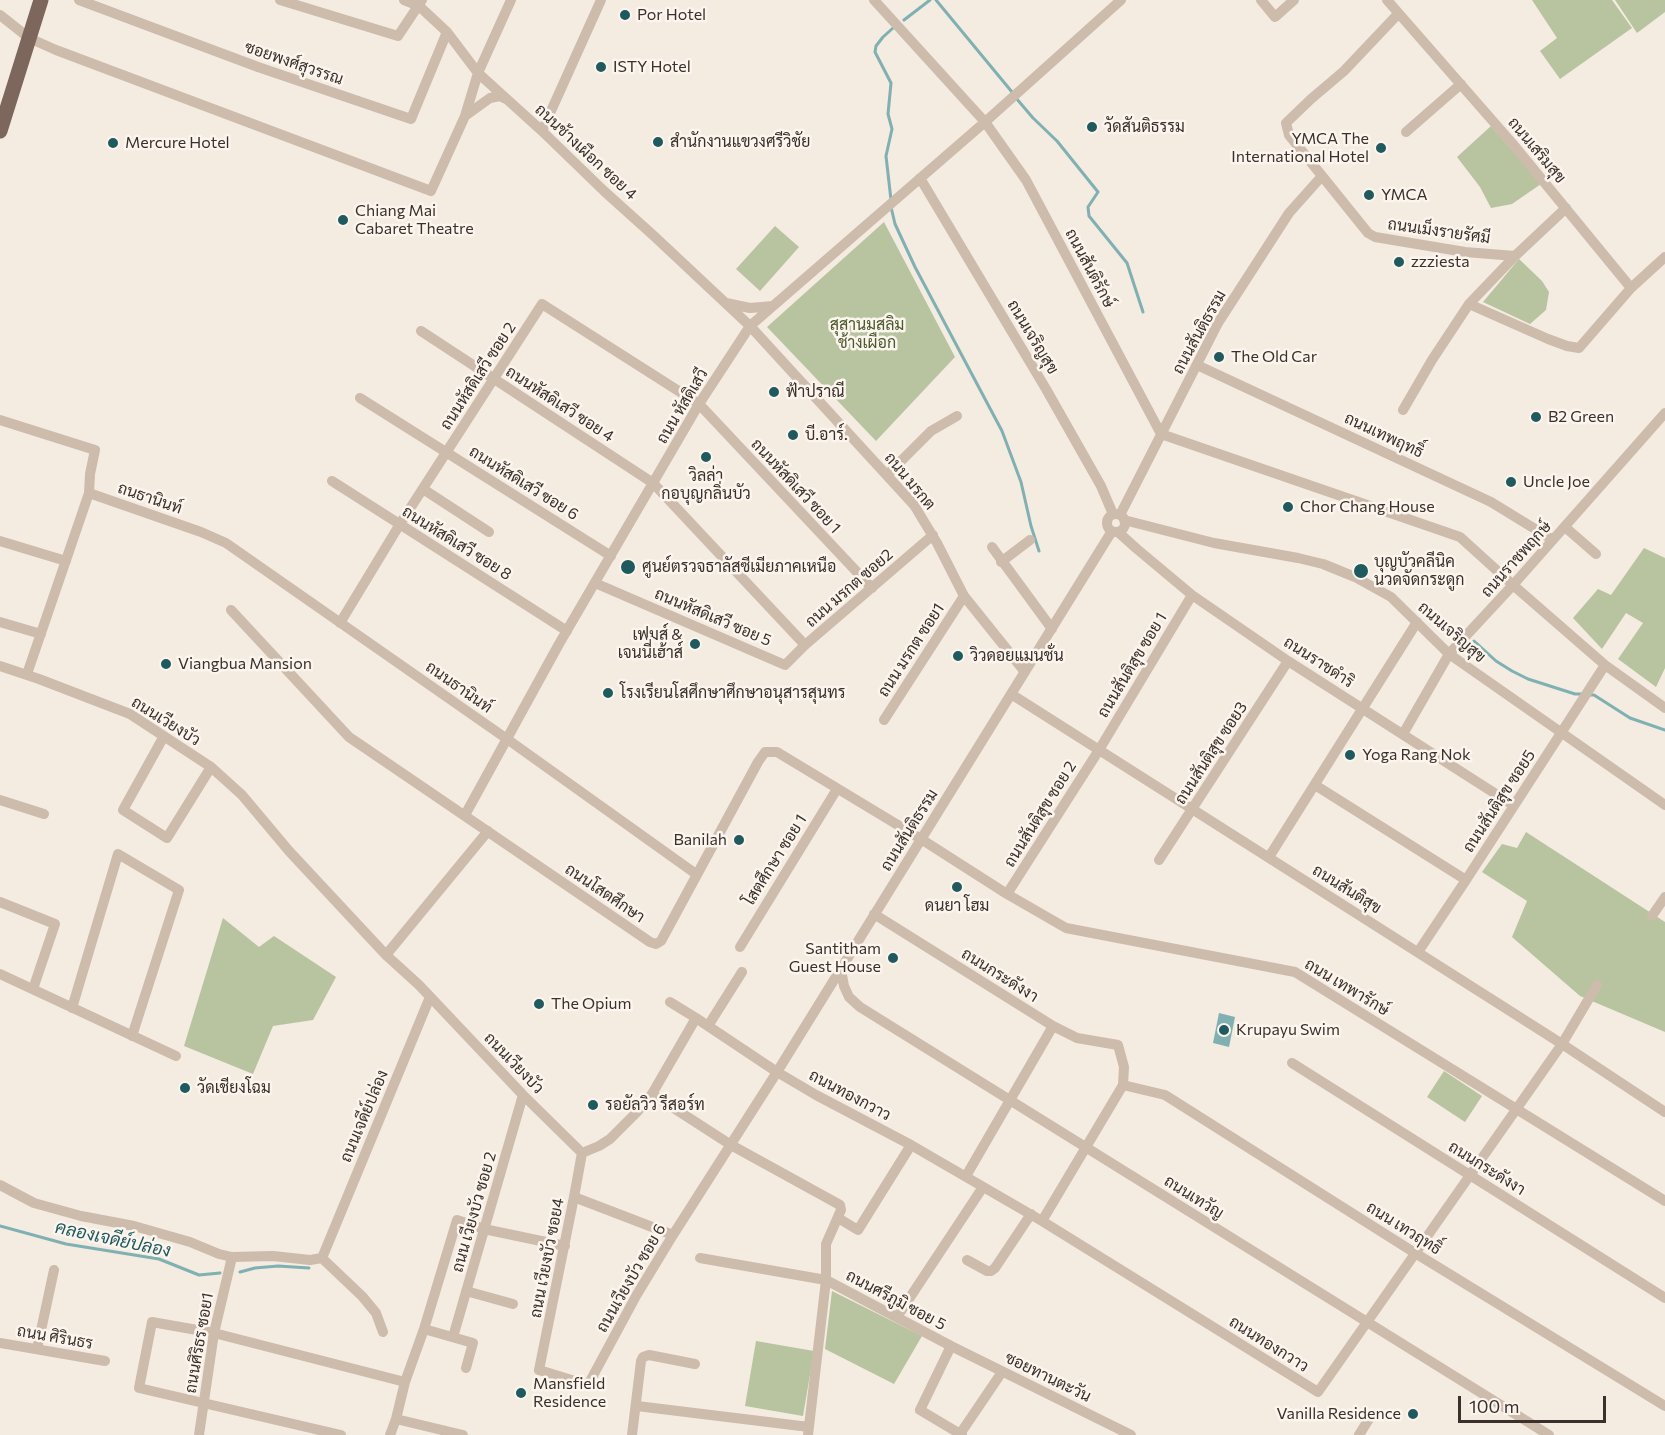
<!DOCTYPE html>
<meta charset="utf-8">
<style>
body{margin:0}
#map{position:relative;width:1665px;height:1435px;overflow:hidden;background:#f4ebe1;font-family:Commissioner,sans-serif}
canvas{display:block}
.scale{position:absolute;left:1458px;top:1396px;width:148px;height:27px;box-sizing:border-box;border:3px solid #3b302b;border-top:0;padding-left:8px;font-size:18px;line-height:21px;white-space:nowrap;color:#3b302b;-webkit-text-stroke:4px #fbf5ee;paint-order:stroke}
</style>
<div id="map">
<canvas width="1665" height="1435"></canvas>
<div class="scale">100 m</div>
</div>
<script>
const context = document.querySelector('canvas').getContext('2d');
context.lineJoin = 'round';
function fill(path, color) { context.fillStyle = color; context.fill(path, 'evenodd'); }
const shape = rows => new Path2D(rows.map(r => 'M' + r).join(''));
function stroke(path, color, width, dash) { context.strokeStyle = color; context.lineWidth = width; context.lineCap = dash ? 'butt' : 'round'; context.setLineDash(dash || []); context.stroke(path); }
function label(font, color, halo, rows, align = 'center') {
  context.font = font + ' Commissioner,Sarabun,sans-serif'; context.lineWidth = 5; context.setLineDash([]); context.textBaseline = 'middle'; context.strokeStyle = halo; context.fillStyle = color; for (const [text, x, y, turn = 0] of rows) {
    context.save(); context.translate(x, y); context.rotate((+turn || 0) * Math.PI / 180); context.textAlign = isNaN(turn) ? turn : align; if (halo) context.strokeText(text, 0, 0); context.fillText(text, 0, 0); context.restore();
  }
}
fill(shape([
 [1532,0,1612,0,1632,28,1560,79,1540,51,1557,38],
 [1615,0,1665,0,1665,12,1637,33],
 [1491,126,1541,184,1512,204,1491,208,1480,187,1457,157],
 [884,222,955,357,876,441,767,327],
 [775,226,799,247,760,291,736,269],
 [1519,259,1542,281,1549,292,1546,310,1530,324,1483,302],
 [1644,548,1665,558,1665,668,1656,687,1618,659,1643,623,1626,613,1602,649,1573,618,1598,589,1611,595],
 [1526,832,1665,922,1665,1032,1580,996,1512,937,1527,901,1482,872,1502,844,1517,848],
 [223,918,259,947,274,936,336,977,313,1020,273,1026,253,1074,184,1046],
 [1444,1071,1482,1096,1465,1122,1427,1097],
 [832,1291,922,1336,894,1384,825,1349],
 [756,1341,814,1351,803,1416,745,1406]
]), '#b8c4a0');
fill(shape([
 [1219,1013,1235,1017,1229,1047,1213,1043]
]), '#7fb0b2');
stroke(shape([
 [936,0,1012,92],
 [904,20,930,0],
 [1016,98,1033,118,1057,141,1098,192,1088,207,1089,216,1127,263,1143,312],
 [891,200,886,156,892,129,888,114,891,83,875,52,876,46,883,37,893,28],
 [891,207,895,224,915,267,1002,431,1021,482,1031,526,1039,551],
 [1474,641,1496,661,1512,671,1528,679,1575,694,1582,694],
 [1589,695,1594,695,1630,718,1665,730],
 [0,1226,66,1244,159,1259,199,1275,220,1273],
 [240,1272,255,1268,278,1266,309,1268]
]), '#7fb0b2', 3);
stroke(shape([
 [79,0,258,67,411,119,447,32],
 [280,0,398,36,422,0],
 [404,0,419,6,447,32,478,73,542,131,604,191,654,236,750,326,914,505,937,543,964,596,1025,672],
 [874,0,985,122,1026,180,1161,434,1460,537,1513,585,1605,665,1665,708],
 [1261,0,1275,17,1294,0],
 [1387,0,1512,143,1631,288],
 [1398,14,1344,71,1311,99,1286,123,1289,135,1368,233,1375,237,1465,252,1515,256],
 [0,15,29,38,56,50,431,191,465,116,478,73,511,0],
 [465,116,490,98,500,96,506,99],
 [542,131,601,0],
 [1406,132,1461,84],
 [920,178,1046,389,1101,486,1113,514],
 [726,303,750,308,773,306],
 [1469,304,1548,339,1567,346,1579,348,1631,288,1665,257],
 [421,331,653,483,805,645],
 [1197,365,1491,502,1553,540],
 [360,398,611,556],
 [1403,410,1432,360,1469,304,1515,256,1566,208],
 [0,420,95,450,90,474,89,493,27,674],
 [887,475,931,431,957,416],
 [332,481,567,631],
 [423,489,489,532],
 [89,493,201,532,226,543,507,739,696,874],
 '1107 523a9 9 0 1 1 18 0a9 9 0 1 1-18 0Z',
 [1120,515,1218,323,1289,213,1322,176],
 [1124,520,1214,543,1298,558,1323,564,1355,577,1391,597,1449,654,1665,805],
 [1565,527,1596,554],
 [1118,532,1137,549,1192,595,1288,661,1513,805],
 [0,541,66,561],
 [992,547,1052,629],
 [1001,562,1030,540],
 [595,583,785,665,805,645,933,535],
 [231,610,349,737,650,942,656,944,661,941,758,762,765,752,777,752,921,839,1007,894,1066,928,1295,972,1665,1201],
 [0,622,41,634],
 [340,623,400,524,542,304,699,404,872,588],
 [0,666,39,679,130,714,211,767,242,795,289,851,386,955,419,985,523,1095,582,1153,599,1146,610,1139,637,1112,652,1094,696,1018,777,1072,816,1095,911,1145,1042,1221,1318,1392,1562,1044,1597,985],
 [1011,694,1562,1044,1665,1112],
 [884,720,964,596],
 [1403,734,1449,654,1513,585,1665,413],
 [164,736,123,810,167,838,211,767],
 [1315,785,1466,880],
 [0,800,44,814],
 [465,815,559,644,699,404,750,326,985,122,1121,0],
 [1269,857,1417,622],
 [1159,860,1288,661],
 [1007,894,1099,750,1192,595],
 [0,902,55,924,33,989],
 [874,914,1053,1026,1077,1038,1118,1045,1124,1067,1123,1085,1042,1221],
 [1652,916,1665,897],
 [740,947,837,789],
 [1418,952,1466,880,1605,665],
 [386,955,488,831],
 [841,970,844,986,849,997,860,1007,1549,1435],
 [0,974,176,1056],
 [670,1002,696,1018],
 [72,1008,118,854,179,890,132,1036],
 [708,1026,742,972],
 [1292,1063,1665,1298],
 [1123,1085,1165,1095,1415,1253,1665,1406],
 [652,1094,731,1145,840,1205,841,1210,826,1244,826,1280,808,1435],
 [582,1153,574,1197,539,1370,588,1385,636,1296,673,1235,777,1072,1112,531],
 [966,1176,1053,1026],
 [0,1185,34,1203,81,1216,134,1226,190,1242,219,1254,232,1257,273,1256,310,1260,322,1258],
 [574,1197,673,1235],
 [838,1218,858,1230,911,1145],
 [322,1258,430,997],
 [322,1258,362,1296,376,1313,383,1332],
 [700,1258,826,1280,951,1346,1131,1435],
 [967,1260,987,1271,991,1271,995,1268,1031,1214],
 [466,1291,513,1304],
 [897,1317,983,1187],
 [424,1329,473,1343,466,1368],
 [453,1337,523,1095],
 [0,1343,105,1361],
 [951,1346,920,1410,962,1435],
 [37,1349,54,1270],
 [637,1406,809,1427],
 [396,1419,463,1435],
 [960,1434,1002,1372],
 [199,1435,214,1333,232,1257],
 [341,1435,139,1388,152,1322,214,1333,405,1382],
 [390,1435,396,1419,405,1382,424,1329,457,1220,484,1229,565,1246],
 [632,1435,641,1361,643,1357,649,1355,695,1364],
 [1359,1435,1372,1414]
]), '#cdbbac', 10);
stroke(shape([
 [0,131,41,0]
]), '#7d675c', 15);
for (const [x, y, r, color] of [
 [625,15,6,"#1f5a5e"],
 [601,67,6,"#1f5a5e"],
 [1092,127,6,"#1f5a5e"],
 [658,142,6,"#1f5a5e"],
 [113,143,6,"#1f5a5e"],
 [1381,148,6,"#1f5a5e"],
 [1369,195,6,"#1f5a5e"],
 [343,220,6,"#1f5a5e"],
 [1399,262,6,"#1f5a5e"],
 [1219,357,6,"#1f5a5e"],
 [774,392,6,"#1f5a5e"],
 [1536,417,6,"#1f5a5e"],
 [793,435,6,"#1f5a5e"],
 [706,457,6,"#1f5a5e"],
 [1511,482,6,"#1f5a5e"],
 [1288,507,6,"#1f5a5e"],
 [628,567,8,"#1f5a5e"],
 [1361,571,8,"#1f5a5e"],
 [695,644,6,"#1f5a5e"],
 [958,656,6,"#1f5a5e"],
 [166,664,6,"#1f5a5e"],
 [608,693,6,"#1f5a5e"],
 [1350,755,6,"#1f5a5e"],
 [739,840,6,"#1f5a5e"],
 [957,887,6,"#1f5a5e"],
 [893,958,6,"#1f5a5e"],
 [539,1004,6,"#1f5a5e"],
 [1224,1030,6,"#1f5a5e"],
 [185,1088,6,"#1f5a5e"],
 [593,1105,6,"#1f5a5e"],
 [521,1393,6,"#1f5a5e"],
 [1413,1414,6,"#1f5a5e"]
]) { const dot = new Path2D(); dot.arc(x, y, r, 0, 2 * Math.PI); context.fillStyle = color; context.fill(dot); stroke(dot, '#fbf5ee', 2); }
label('16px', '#3b302b', '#fbf5ee', [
 ["Por Hotel",637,15],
 ["ISTY Hotel",613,67],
 ["วัดสันติธรรม",1104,127],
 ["YMCA The",1369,139,"right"],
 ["International Hotel",1369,157,"right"],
 ["สำนักงานแขวงศรีวิชัย",670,142],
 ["Mercure Hotel",125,143],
 ["YMCA",1381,195],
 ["Chiang Mai",355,211],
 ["Cabaret Theatre",355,229],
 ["zzziesta",1411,262],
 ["The Old Car",1231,357],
 ["ฟ้าปราณี",786,392],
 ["B2 Green",1548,417],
 ["บี.อาร์.",805,435],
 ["วิลล่า",706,476,"center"],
 ["กอบุญกลิ่นบัว",706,494,"center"],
 ["Uncle Joe",1523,482],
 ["Chor Chang House",1300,507],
 ["บุญบัวคลีนิค",1374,562],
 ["นวดจัดกระดูก",1374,580],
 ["ศูนย์ตรวจธาลัสซีเมียภาคเหนือ",642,567],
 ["เฟมส์ &",683,635,"right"],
 ["เจนนี่เฮ้าส์",683,653,"right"],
 ["วิวดอยแมนชั่น",970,656],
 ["Viangbua Mansion",178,664],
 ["โรงเรียนโสศึกษาศึกษาอนุสารสุนทร",620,693],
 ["Yoga Rang Nok",1362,755],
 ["Banilah",727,840,"right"],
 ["ดนยา โฮม",957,906,"center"],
 ["Santitham",881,949,"right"],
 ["Guest House",881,967,"right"],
 ["The Opium",551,1004],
 ["Krupayu Swim",1236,1030],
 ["วัดเชียงโฉม",197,1088],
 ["รอยัลวิว รีสอร์ท",605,1105],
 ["Mansfield",533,1384],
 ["Residence",533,1402],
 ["Vanilla Residence",1401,1414,"right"]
], 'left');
label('16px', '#3b302b', '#fbf5ee', [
 ["ซอยพงศ์สุวรรณ",294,63,19],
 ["ถนนเสริมสุข",1537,150,50],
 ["ถนนช้างเผือก ซอย 4",586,152,43],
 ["ถนนเม็งรายรัศมี",1439,231,8],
 ["ถนนสันติรักษ์",1090,268,62],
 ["ถนนสันติธรรม",1199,332,-61],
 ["ถนนเจริญสุข",1033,337,59],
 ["ถนนหัสดิเสวี ซอย 2",478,376,-57],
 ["ถนนหัสดิเสวี ซอย 4",560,404,33],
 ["ถนน หัสดิเสวี",682,406,-59],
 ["ถนนเทพฤทธิ์",1384,435,25],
 ["ถนน มรกต",910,481,50],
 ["ถนนหัสดิเสวี ซอย 6",524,483,32],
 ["ถนนหัสดิเสวี ซอย 1",796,486,47],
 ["ถนธานินท์",150,498,19],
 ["ถนนหัสดิเสวี ซอย 8",457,543,32],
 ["ถนนราชพฤกษ์",1516,559,-48],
 ["ถนน มรกต ซอย2",849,588,-41],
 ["ถนนหัสดิเสวี ซอย 5",713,617,23],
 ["ถนนเจริญสุข",1452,632,41],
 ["ถนน มรกต ซอย1",911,650,-57],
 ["ถนนราชดำริ",1319,662,33],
 ["ถนนสันติสุข ซอย 1",1132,665,-59],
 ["ถนนธานินท์",459,687,35],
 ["ถนนเวียงบัว",166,721,32],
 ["ถนนสันติสุข ซอย3",1211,753,-57],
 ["ถนนสันติสุข ซอย5",1499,801,-57],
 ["ถนนสันติสุข ซอย 2",1040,814,-58],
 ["ถนนสันติธรรม",909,830,-58],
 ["โสตศึกษา ซอย 1",775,860,-58],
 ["ถนนสันติสุข",1347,889,32],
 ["ถนนโสตศึกษา",605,893,34],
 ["ถนนกระดังงา",1000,975,32],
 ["ถนน เทพารักษ์",1347,987,31],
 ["ถนนเวียงบัว",514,1063,46],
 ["ถนนทองกวาว",850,1095,28],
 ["ถนนเจดีย์ปล่อง",364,1116,-67],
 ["ถนนกระดังงา",1487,1168,32],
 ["ถนนเทวัญ",1194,1197,32],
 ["ถนน เวียงบัว ซอย 2",474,1212,-74],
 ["ถนน เทวฤทธิ์",1404,1228,32],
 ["ถนน เวียงบัว ซอย4",547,1258,-79],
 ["ถนนเวียงบัว ซอย 6",631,1278,-60],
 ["ถนนศรีภูมิ ซอย 5",896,1300,28],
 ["ถนน ศิรินธร",55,1337,10],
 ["ถนนศิริธร ซอย1",199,1343,-80],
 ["ถนนทองกวาว",1269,1344,32],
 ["ซอยทานตะวัน",1048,1377,26]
]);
label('16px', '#4a5a2e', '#fbf5ee', [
 ["สุสานมุสลิม",867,325],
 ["ช้างเผือก",867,343]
]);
label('italic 18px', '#1f5a5e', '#fbf5ee', [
 ["คลองเจดีย์ปล่อง",113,1239,12]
]);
</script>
